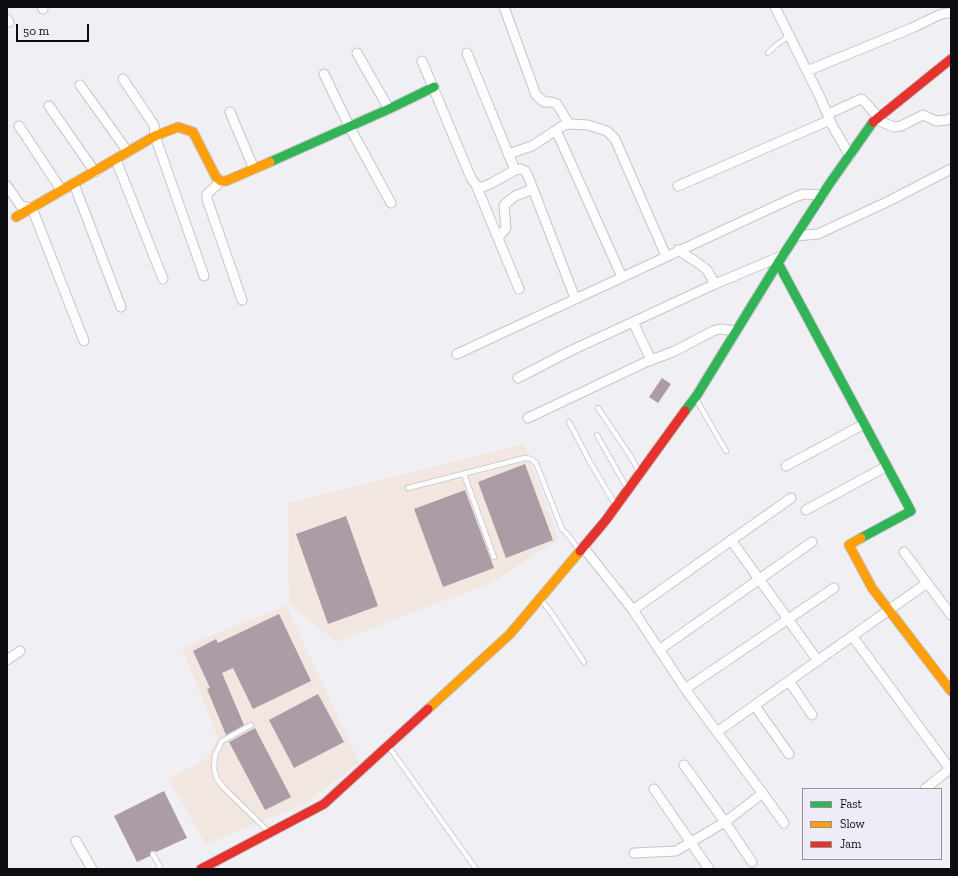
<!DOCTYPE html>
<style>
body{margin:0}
#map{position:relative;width:958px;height:876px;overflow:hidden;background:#f0eff4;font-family:"Zilla Slab",serif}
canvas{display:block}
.frame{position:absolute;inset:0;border:8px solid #0d0c10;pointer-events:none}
.legend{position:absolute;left:802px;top:788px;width:140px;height:72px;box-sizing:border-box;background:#efecf7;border:1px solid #95929b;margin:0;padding:5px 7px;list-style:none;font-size:12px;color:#0d0c10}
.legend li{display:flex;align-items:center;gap:8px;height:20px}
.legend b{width:20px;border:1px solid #95929b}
.scale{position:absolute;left:16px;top:24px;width:73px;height:18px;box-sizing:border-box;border:2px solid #0d0c10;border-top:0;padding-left:5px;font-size:12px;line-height:14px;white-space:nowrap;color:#0d0c10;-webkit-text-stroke:3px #efecf7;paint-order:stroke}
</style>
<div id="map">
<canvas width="958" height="876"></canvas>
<div class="frame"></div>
<ul class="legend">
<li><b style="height:5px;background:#30b455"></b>Fast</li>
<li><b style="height:5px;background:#ff9f0a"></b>Slow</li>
<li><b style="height:5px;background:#e5322d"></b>Jam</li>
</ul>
<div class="scale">50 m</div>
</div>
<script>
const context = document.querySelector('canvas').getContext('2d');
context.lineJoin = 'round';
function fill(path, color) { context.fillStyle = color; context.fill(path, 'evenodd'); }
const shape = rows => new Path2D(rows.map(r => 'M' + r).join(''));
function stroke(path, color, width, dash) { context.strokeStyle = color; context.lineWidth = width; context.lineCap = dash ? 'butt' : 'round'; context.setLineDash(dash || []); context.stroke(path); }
fill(shape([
 [524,444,559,539,491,583,336,642,289,604,288,503],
 [286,605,359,762,303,805,206,844,168,779,206,759,218,738,182,648]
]), '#f2e7e0');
fill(shape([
 [662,378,671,384,658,403,649,397],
 [525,464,553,540,506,558,478,482],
 [465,490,494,568,443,587,414,509],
 [346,516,378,606,328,624,296,534],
 [279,614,311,681,253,709,233,668,222,673,244,725,226,735,207,689,210,688,193,651,216,639,218,643],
 [318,694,344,742,294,768,269,720],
 [255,728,291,797,265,810,229,742],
 [164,791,187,838,156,852,155,851,152,851,150,852,150,856,137,862,114,816]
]), '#ab9ca6');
const lane = shape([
 [768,53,775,46,789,36],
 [696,399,726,451],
 [598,408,631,457,639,472],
 [569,422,590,462,615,504],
 [597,435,627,488],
 [464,474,494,557],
 [408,488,525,458,531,459,536,463,562,529,568,535,579,550],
 [541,600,550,611,584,662],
 [251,725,222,741,215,755,214,769,217,779,224,788,269,832],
 [389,747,476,869],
 [153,854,161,869]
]);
const street = shape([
 [42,7,43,9],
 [504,7,536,95,544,102,551,102,557,104,569,124],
 [775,7,820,97,832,125,850,156],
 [7,19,9,22],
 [357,53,389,109],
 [467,53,515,170],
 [422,61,471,178,476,185,479,187,483,187,492,183,515,170,521,169,525,171,528,176,575,298],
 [807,71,912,28,939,15,946,13,951,13],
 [324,74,349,126,391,203],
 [123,79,154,125,155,136,204,276],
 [80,85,128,152],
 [49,106,95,172],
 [230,112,254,169],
 [828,114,861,99,864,101,879,118],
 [877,120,894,127,901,126,923,115,936,121,947,120,951,118],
 [19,126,62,191],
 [556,130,622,277],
 [508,154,532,146,564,125,569,124,588,125,607,131,615,139,666,256],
 [116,160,163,279],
 [221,181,207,194,207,199,242,300],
 [74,184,121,307],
 [476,185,519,289],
 [7,186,21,206,32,208,84,341],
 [678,186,830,120],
 [796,236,818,234,889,201,951,169],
 [498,238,506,228,504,205,515,196,533,189],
 [678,250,698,263,707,270,715,284],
 [633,322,651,360],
 [457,354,795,197,804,194,823,195],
 [518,378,568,352,715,284,784,255],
 [528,418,646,362,675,351,713,331,720,329,736,331],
 [786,466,864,424],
 [806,510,887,466],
 [731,540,818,661],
 [583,547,633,610,688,693,766,798,784,823],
 [904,552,951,615],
 [633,610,791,498],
 [853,637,950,769],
 [659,650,812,542],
 [7,660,20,651],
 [789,681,812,715],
 [685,689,834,588],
 [755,706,789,754],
 [717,732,927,583],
 [684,765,725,822,752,862],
 [654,789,709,869],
 [925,789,951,768],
 [76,841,92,869],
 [634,853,676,851,725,822,763,793]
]);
const fast = shape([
 [270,162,389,109,434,87],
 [778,263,911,511,861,538],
 [685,411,697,395,778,263,830,183,873,122]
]);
const slow = shape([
 [16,217,155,136,178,127,193,132,216,177,221,181,226,181,270,162],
 [861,538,849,545,872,588,951,691],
 [428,709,510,634,580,551]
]);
const jam = shape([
 [873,122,951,59],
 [580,551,606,520,685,411],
 [201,869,324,804,428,709]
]);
stroke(lane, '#c6c5ca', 6);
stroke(street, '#c6c5ca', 11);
stroke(fast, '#c6c5ca', 11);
stroke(slow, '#c6c5ca', 11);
stroke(jam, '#c6c5ca', 11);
stroke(lane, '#fdfdfd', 4.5);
stroke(street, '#fdfdfd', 9);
stroke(fast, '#30b455', 9);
stroke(slow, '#ff9f0a', 9);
stroke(jam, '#e5322d', 9);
</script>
